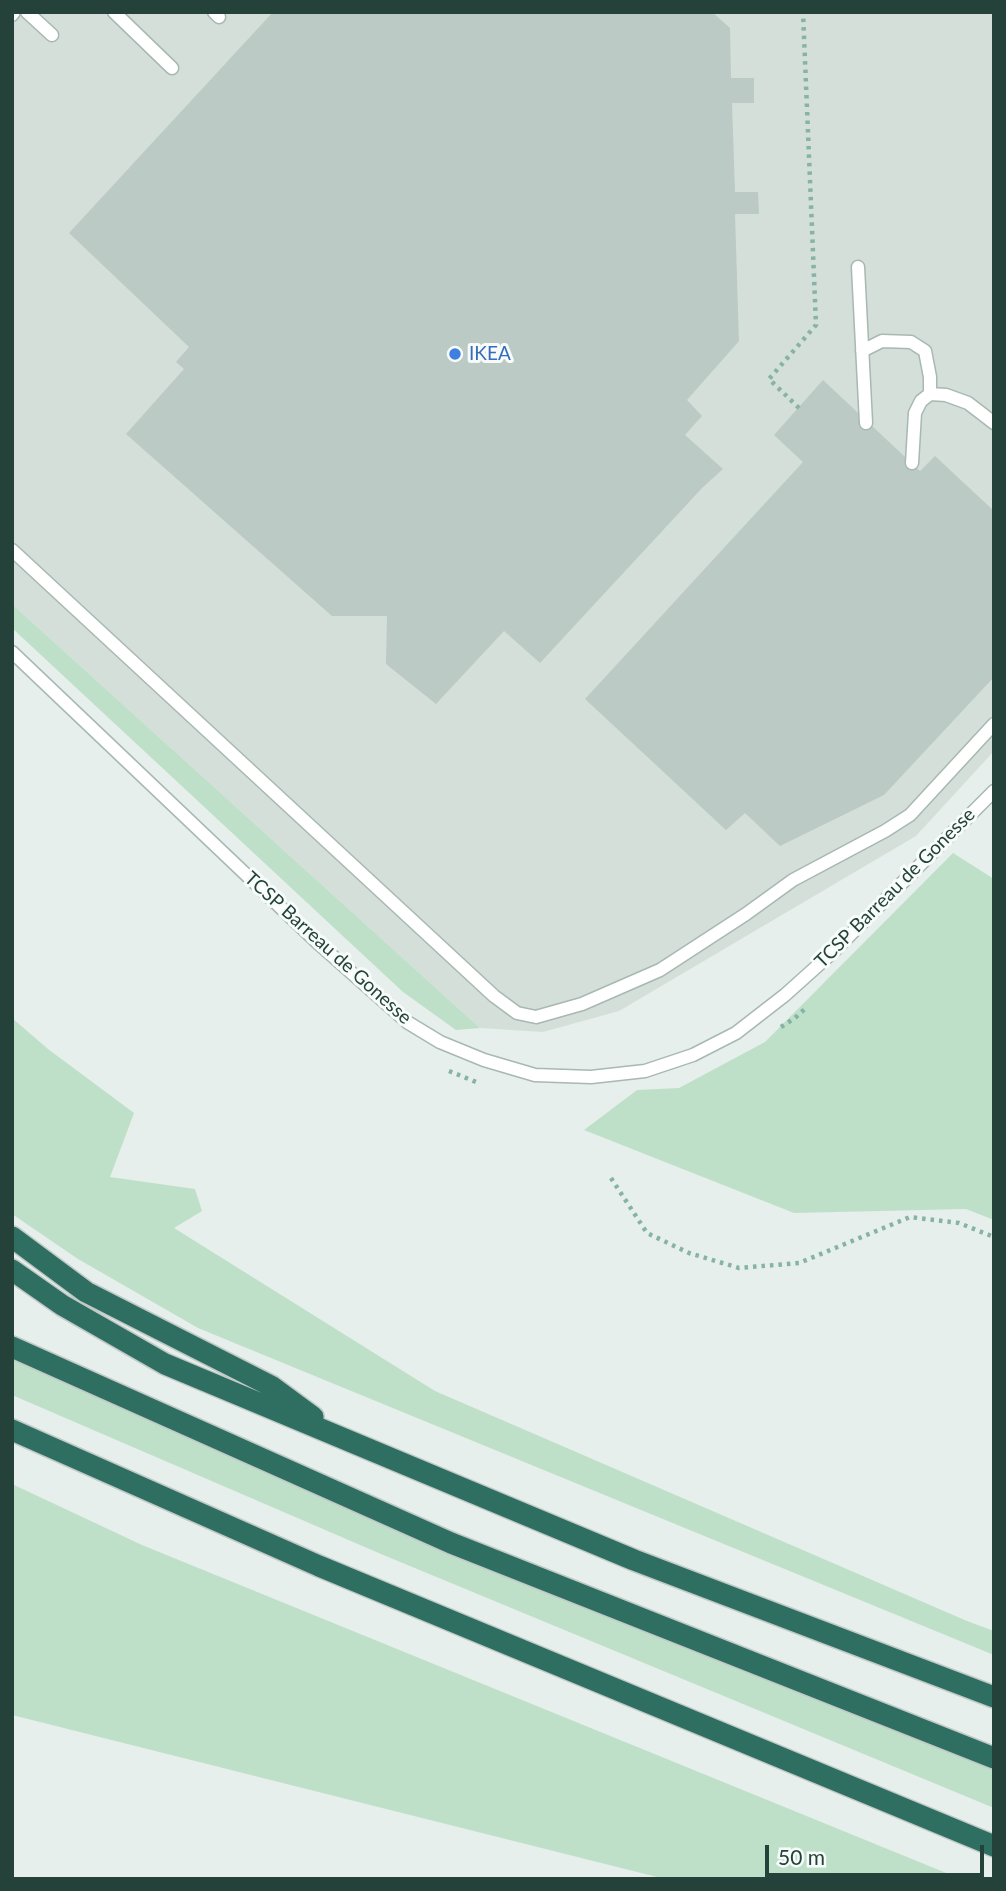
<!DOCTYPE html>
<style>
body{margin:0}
#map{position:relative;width:1006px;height:1891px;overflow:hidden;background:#e6efeb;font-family:Lato,sans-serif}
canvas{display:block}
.frame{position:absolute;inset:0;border:14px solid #24423a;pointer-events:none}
.scale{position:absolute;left:765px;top:1845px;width:219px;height:32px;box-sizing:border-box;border:4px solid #24423a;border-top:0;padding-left:9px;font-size:21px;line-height:24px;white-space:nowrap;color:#24423a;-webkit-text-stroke:5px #f7fbf9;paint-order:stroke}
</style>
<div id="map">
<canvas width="1006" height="1891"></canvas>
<div class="frame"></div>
<div class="scale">50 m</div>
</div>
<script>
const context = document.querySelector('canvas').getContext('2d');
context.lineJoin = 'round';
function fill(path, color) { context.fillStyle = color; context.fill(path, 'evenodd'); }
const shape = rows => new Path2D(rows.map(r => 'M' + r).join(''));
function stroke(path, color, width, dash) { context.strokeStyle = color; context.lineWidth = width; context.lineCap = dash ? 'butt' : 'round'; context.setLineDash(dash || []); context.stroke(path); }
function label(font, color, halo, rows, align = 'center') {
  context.font = font + ' Lato,sans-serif'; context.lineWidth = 6; context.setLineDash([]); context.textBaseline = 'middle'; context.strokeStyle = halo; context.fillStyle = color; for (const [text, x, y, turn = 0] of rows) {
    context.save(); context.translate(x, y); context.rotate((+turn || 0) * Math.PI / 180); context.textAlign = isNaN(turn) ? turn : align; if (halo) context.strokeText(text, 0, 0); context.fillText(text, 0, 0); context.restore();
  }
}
fill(shape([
 [12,12,994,12,994,751,916,836,619,1011,543,1032,480,1028,12,604]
]), '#d4dfda');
fill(shape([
 [12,604,480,1028,456,1030,403,992,12,628],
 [953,853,994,879,994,1220,966,1209,794,1213,584,1130,637,1090,679,1088,765,1042],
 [12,1018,48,1049,134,1113,110,1177,195,1189,202,1211,174,1228,435,1391,967,1621,994,1631,994,1655,198,1328,78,1259,12,1214],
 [12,1357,620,1619,994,1770,994,1808,381,1554,12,1395],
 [12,1484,142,1545,961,1879,665,1879,12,1715]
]), '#bfe0c8');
fill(shape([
 [273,12,712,12,730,28,731,78,754,78,754,103,732,103,735,192,758,192,759,214,735,214,739,341,687,400,702,416,685,435,723,469,702,488,540,663,504,631,436,704,386,664,387,616,332,616,126,434,184,369,176,362,189,347,69,233],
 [823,380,920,471,935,456,994,511,994,677,884,795,780,846,745,813,726,830,585,699,803,462,774,435]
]), '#bbcac4');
const lane = shape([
 [27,12,52,35],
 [114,12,172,68],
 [214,12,219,17],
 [12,15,14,12],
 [858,267,866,423],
 [862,351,882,341,911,342,925,351,930,377,930,394],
 [912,463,915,413,921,401,930,394,946,395,968,403,994,423],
 [12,550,494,996,517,1013,536,1017,582,1004,660,970,746,914,793,880,885,831,910,815,994,724],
 [12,652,319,944,407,1022,440,1042,484,1060,535,1075,591,1077,645,1071,693,1055,736,1033,785,995,834,951,994,791]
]);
const highway = shape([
 [12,1237,86,1292,271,1386,313,1417],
 [12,1270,62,1305,165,1364,634,1560,994,1697],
 [12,1347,451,1543,994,1758],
 [12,1430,319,1566,994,1846]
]);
stroke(lane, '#a8b8b2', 15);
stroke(highway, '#c2cac8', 24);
stroke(shape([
 [799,408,769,379,816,325,803,12],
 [781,1027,795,1018,807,1007],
 [449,1071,476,1082],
 [611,1178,647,1233,689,1253,739,1268,799,1263,910,1217,959,1223,994,1237]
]), '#86b3a5', 4.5, [3.5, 5]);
stroke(lane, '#fff', 12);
stroke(highway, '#2f6f62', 21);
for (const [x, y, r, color] of [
 [455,354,7,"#3f7fe0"]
]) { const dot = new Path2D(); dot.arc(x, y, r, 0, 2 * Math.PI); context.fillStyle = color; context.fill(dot); stroke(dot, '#f7fbf9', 2.5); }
label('19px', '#366cbe', '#f7fbf9', [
 ["IKEA",469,354]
], 'left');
label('19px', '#24423a', '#f7fbf9', [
 ["TCSP Barreau de Gonesse",895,888,-45],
 ["TCSP Barreau de Gonesse",328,948,42]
]);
</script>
